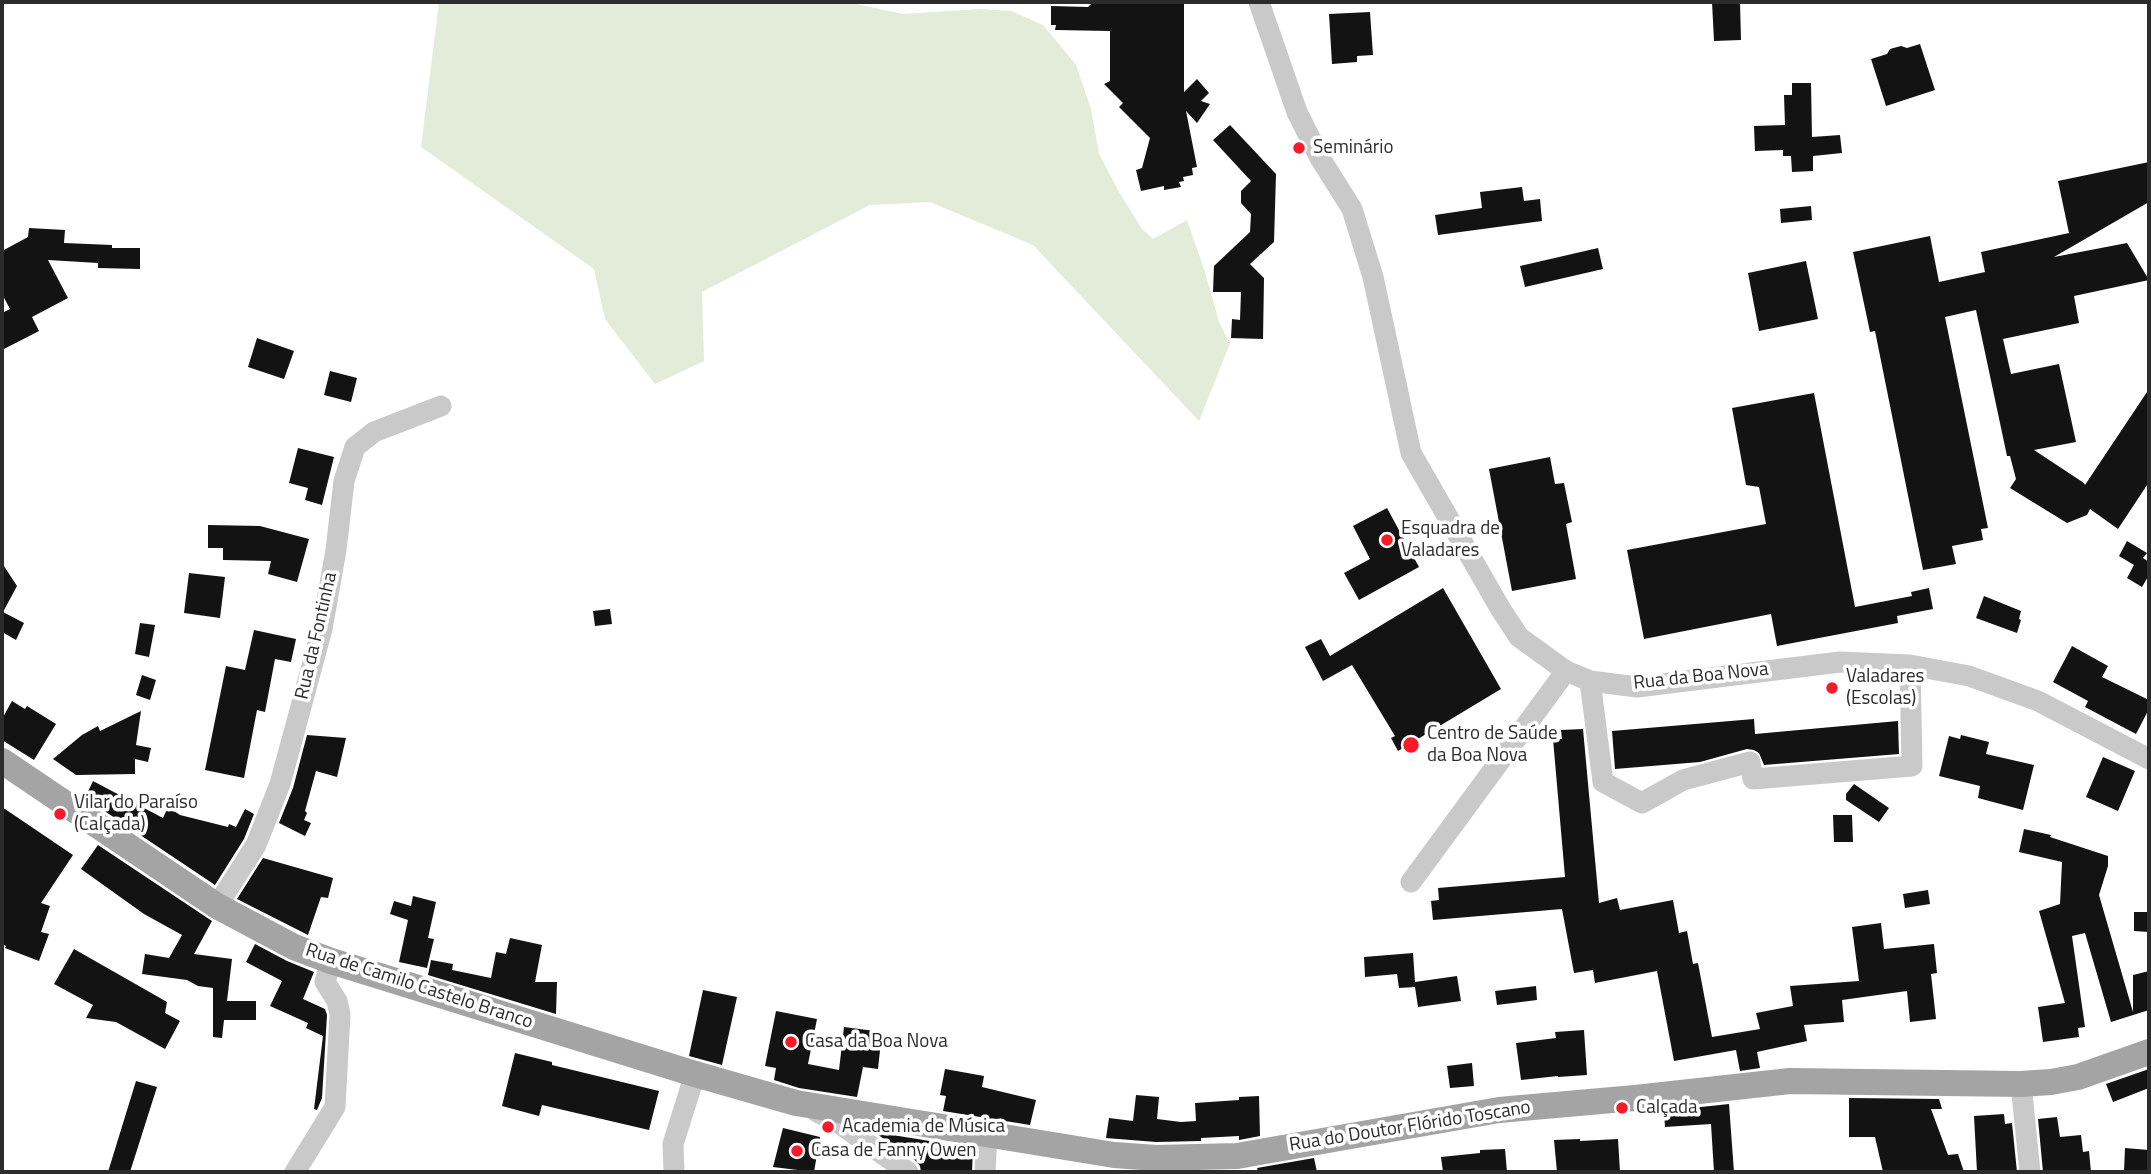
<!DOCTYPE html>
<meta charset="utf-8">
<style>
body{margin:0}
#map{position:relative;width:2151px;height:1174px;overflow:hidden;background:#fff;font-family:"Titillium Web",sans-serif}
canvas{display:block}
.frame{position:absolute;inset:0;border:4px solid #2c2c2c;pointer-events:none}
</style>
<div id="map">
<canvas width="2151" height="1174"></canvas>
<div class="frame"></div>
</div>
<script>
const context = document.querySelector('canvas').getContext('2d');
context.lineJoin = 'round';
function fill(path, color) { context.fillStyle = color; context.fill(path, 'evenodd'); }
const shape = rows => new Path2D(rows.map(r => 'M' + r).join(''));
function stroke(path, color, width, dash) { context.strokeStyle = color; context.lineWidth = width; context.lineCap = dash ? 'butt' : 'round'; context.setLineDash(dash || []); context.stroke(path); }
function label(font, color, halo, rows, align = 'center') {
  context.font = font + ' "Titillium Web",sans-serif'; context.lineWidth = 7; context.setLineDash([]); context.textBaseline = 'middle'; context.strokeStyle = halo; context.fillStyle = color; for (const [text, x, y, turn = 0] of rows) {
    context.save(); context.translate(x, y); context.rotate((+turn || 0) * Math.PI / 180); context.textAlign = isNaN(turn) ? turn : align; if (halo) context.strokeText(text, 0, 0); context.fillText(text, 0, 0); context.restore();
  }
}
fill(shape([
 [439,2,847,2,903,14,980,9,1011,11,1043,25,1076,65,1091,109,1099,154,1119,192,1142,229,1153,239,1187,220,1205,272,1219,322,1228,340,1231,341,1199,421,1033,245,930,202,870,205,702,292,704,361,655,384,605,319,594,269,421,147]
]), '#e2ecd8');
fill(shape([
 [1093,2,1184,2,1184,92,1197,79,1209,93,1201,101,1210,104,1197,123,1186,111,1197,167,1192,168,1193,175,1183,177,1184,181,1179,182,1181,187,1164,190,1164,186,1141,191,1136,170,1142,168,1150,138,1119,107,1123,103,1104,84,1110,81,1110,31,1055,30,1056,25,1051,25,1051,6,1088,7],
 [1712,2,1740,2,1741,40,1714,41],
 [1370,12,1373,55,1357,56,1357,62,1332,64,1329,14],
 [1920,44,1935,90,1886,106,1871,59,1887,54,1890,49,1901,46,1907,48],
 [1792,83,1811,83,1812,137,1840,135,1842,153,1813,156,1813,171,1792,172,1791,156,1783,156,1783,150,1755,151,1754,126,1785,125,1784,95,1792,95],
 [1230,125,1276,174,1274,242,1250,264,1264,278,1263,339,1231,338,1232,319,1240,320,1241,292,1213,292,1214,266,1250,232,1251,214,1241,203,1241,191,1251,181,1213,140],
 [2149,162,2149,202,2054,257,2127,243,2149,280,2074,296,2079,323,2003,339,2011,374,2059,364,2076,442,2034,450,2084,483,2085,485,2149,389,2149,482,2118,529,2090,509,2087,515,2067,523,2010,488,2016,479,2010,456,2007,456,1976,310,1945,317,1988,528,1981,529,1983,540,1952,546,1956,564,1923,570,1875,331,1870,332,1853,252,1930,236,1939,282,1985,272,1981,252,2069,233,2058,181],
 [1522,187,1524,201,1540,199,1542,221,1438,235,1435,215,1482,208,1480,192],
 [1811,206,1812,220,1781,223,1780,209],
 [29,228,65,230,64,243,112,245,112,248,140,248,140,269,98,268,98,263,48,260,68,298,32,317,39,331,2,350,2,313,10,309,2,294,2,251,28,237],
 [1598,248,1603,269,1525,287,1520,266],
 [1806,261,1818,319,1759,331,1748,273],
 [257,338,294,351,284,379,248,367],
 [330,371,357,378,351,402,324,395],
 [1814,393,1855,607,1912,596,1911,592,1929,588,1933,609,1897,616,1898,623,1777,646,1771,614,1644,639,1627,550,1766,524,1759,487,1746,485,1732,408],
 [298,448,334,457,322,505,305,500,308,488,289,483],
 [1550,457,1555,484,1564,483,1572,522,1566,524,1576,579,1512,591,1489,469],
 [1387,508,1419,567,1359,600,1344,573,1370,559,1353,526],
 [208,525,260,526,309,539,297,582,268,574,271,561,223,560,223,548,208,548],
 [2127,541,2147,553,2143,558,2149,562,2149,575,2142,587,2127,578,2134,565,2119,556],
 [2,563,17,586,3,612,24,623,16,640,2,632],
 [189,573,225,577,220,618,184,613],
 [1443,588,1501,689,1398,751,1391,738,1395,736,1352,665,1323,681,1305,647,1321,639,1330,656],
 [1984,596,2021,611,2019,619,2021,620,2017,633,1976,618],
 [610,609,612,624,595,626,593,611],
 [140,623,155,625,149,657,135,654],
 [254,630,296,639,291,662,275,659,265,712,257,710,244,778,205,770,226,666,245,670],
 [2072,646,2108,666,2102,677,2149,700,2149,709,2136,734,2085,707,2088,701,2053,682],
 [142,675,156,680,150,700,136,695],
 [12,701,25,709,27,706,56,724,34,760,2,740,2,719],
 [141,711,136,745,151,748,148,762,135,759,135,774,76,775,53,759,82,735,98,726,100,731],
 [1754,719,1755,734,1898,721,1899,754,1764,765,1759,753,1754,750,1747,749,1700,762,1615,769,1612,731],
 [1583,729,1599,903,1617,898,1620,910,1673,900,1679,933,1687,931,1693,964,1698,963,1712,1037,1760,1029,1756,1013,1793,1006,1790,986,1859,981,1852,927,1881,923,1884,949,1934,944,1937,973,1931,974,1936,1019,1910,1022,1907,991,1842,1000,1844,1022,1804,1025,1807,1041,1757,1052,1760,1068,1740,1071,1736,1050,1674,1061,1657,971,1595,983,1593,970,1574,973,1562,909,1433,920,1431,901,1439,900,1438,888,1565,877,1553,739,1562,739,1561,730],
 [307,735,346,738,337,777,316,771,305,811,307,813,304,820,311,823,305,836,279,823,293,788],
 [1961,735,1989,742,1986,754,2034,765,2023,810,1978,798,1980,786,1939,776,1949,736,1960,739],
 [2103,757,2135,771,2118,811,2086,797],
 [93,781,163,818,168,807,180,815,228,827,229,824,236,827,245,809,254,814,244,839,215,885,85,798],
 [1854,784,1889,808,1879,822,1846,800,1846,794],
 [2,807,73,855,41,903,50,906,41,932,49,934,39,961,5,948,6,946,2,944],
 [1833,815,1852,815,1853,842,1834,842],
 [2024,829,2051,835,2050,837,2108,856,2108,866,2099,895,2133,1012,2133,975,2149,971,2149,1010,2111,1022,2085,933,2072,936,2085,1027,2078,1028,2079,1037,2043,1042,2038,1007,2065,1003,2039,911,2060,904,2062,862,2019,852],
 [98,845,212,921,194,954,232,959,227,1001,256,1001,256,1020,224,1020,222,1038,213,1037,213,988,198,986,187,980,142,974,145,954,169,958,182,935,144,914,81,869],
 [263,858,333,878,328,898,321,897,308,935,237,899],
 [1928,890,1930,904,1905,908,1903,894],
 [413,896,436,902,428,938,434,939,427,968,399,962,408,920,390,914,394,901,411,906],
 [2134,912,2149,912,2149,932,2134,931],
 [510,938,542,945,535,982,557,982,556,1014,428,975,431,960,453,964,452,970,491,978,496,952,506,954],
 [255,944,287,961,314,972,303,999,325,1009,327,1015,322,1098,317,1110,314,1109,323,1036,306,1028,308,1023,270,1006,282,981,246,962],
 [74,949,167,1002,165,1013,180,1021,165,1049,116,1022,86,1018,93,1005,54,984],
 [1413,953,1415,982,1457,976,1461,1001,1418,1007,1415,987,1399,988,1397,974,1365,977,1364,957],
 [1536,986,1537,1000,1497,1005,1495,991],
 [703,990,737,997,722,1065,689,1056],
 [776,1011,817,1019,808,1064,839,1070,844,1027,882,1032,878,1069,863,1067,857,1097,799,1088,774,1080,776,1068,765,1066],
 [1584,1030,1587,1075,1558,1077,1558,1076,1521,1080,1516,1043,1556,1038,1555,1032],
 [515,1053,552,1062,552,1065,659,1091,649,1130,542,1105,539,1116,502,1106],
 [1472,1063,1474,1086,1450,1088,1447,1066],
 [945,1069,984,1076,982,1087,1036,1100,1030,1125,943,1111,946,1096,940,1095],
 [2149,1069,2149,1088,2113,1102,2106,1084],
 [136,1081,157,1087,130,1172,108,1172],
 [1136,1095,1159,1097,1157,1119,1181,1122,1196,1121,1195,1103,1239,1100,1239,1097,1259,1096,1260,1136,1239,1140,1239,1136,1201,1138,1201,1141,1156,1142,1106,1138,1109,1118,1133,1121],
 [1849,1098,1939,1099,1942,1109,1931,1109,1948,1155,1958,1154,1964,1172,1883,1172,1875,1137,1849,1137],
 [1729,1104,1734,1172,1714,1172,1711,1124,1665,1127,1664,1111],
 [2004,1114,2005,1124,2012,1123,2017,1172,1977,1172,1974,1116],
 [2057,1117,2060,1137,2081,1135,2083,1152,2089,1151,2091,1172,2043,1172,2038,1119],
 [783,1128,820,1137,814,1172,773,1167],
 [874,1132,973,1148,972,1172,921,1172,920,1166,916,1161],
 [1580,1139,1580,1141,1618,1139,1620,1172,1557,1172,1554,1140],
 [2125,1148,2149,1150,2149,1172,2124,1171],
 [1505,1149,1507,1172,1443,1172,1441,1157,1480,1153,1480,1150],
 [1314,1158,1317,1172,1258,1172,1257,1168]
]), '#131313');
stroke(shape([
 [1259,2,1297,112,1320,158,1352,209,1373,277,1411,453,1500,608,1519,637,1566,671,1590,681,1637,687,1840,662,1910,665,1969,676,2038,701,2149,759],
 [1590,681,1603,782,1642,803,1683,780,1750,762,1753,779,1912,766,1910,665],
 [1411,882,1566,671],
 [217,906,256,845,280,784,322,629,336,550,344,481,355,447,374,432,441,406],
 [2021,1084,2030,1172],
 [817,1112,840,1124,908,1172],
 [295,1172,335,1107,340,1014,337,1001,325,982,331,961],
 [674,1172,673,1144,695,1074],
 [985,1172,987,1135]
]), '#c9c9c9', 21);
stroke(shape([
 [2,761,217,906,294,947,331,961,695,1074,796,1103,1114,1155,1156,1158,1237,1156,1499,1110,1635,1098,1790,1081,2021,1084,2051,1082,2078,1077,2149,1052]
]), '#a4a4a4', 26);
for (const [x, y, r, color] of [
 [1299,148,7,"#f61b2a"],
 [1387,540,7,"#f61b2a"],
 [1832,688,7,"#f61b2a"],
 [1411,745,9,"#f61b2a"],
 [60,814,7,"#f61b2a"],
 [791,1042,7,"#f61b2a"],
 [1622,1108,7,"#f61b2a"],
 [828,1127,7,"#f61b2a"],
 [797,1151,7,"#f61b2a"]
]) { const dot = new Path2D(); dot.arc(x, y, r, 0, 2 * Math.PI); context.fillStyle = color; context.fill(dot); stroke(dot, '#fff', 2.5); }
label('19px', '#2c2c2c', '#fff', [
 ["Seminário",1313,148],
 ["Esquadra de",1401,529],
 ["Valadares",1401,551],
 ["Valadares",1846,677],
 ["(Escolas)",1846,699],
 ["Centro de Saúde",1427,734],
 ["da Boa Nova",1427,756],
 ["Vilar do Paraíso",74,803],
 ["(Calçada)",74,825],
 ["Casa da Boa Nova",805,1042],
 ["Calçada",1636,1108],
 ["Academia de Música",842,1127],
 ["Casa de Fanny Owen",811,1151]
], 'left');
label('19px', '#2c2c2c', '#fff', [
 ["Rua da Fontinha",317,636,-77],
 ["Rua da Boa Nova",1701,677,-6],
 ["Rua de Camilo Castelo Branco",419,987,18],
 ["Rua do Doutor Flórido Toscano",1410,1127,-9]
]);
</script>
